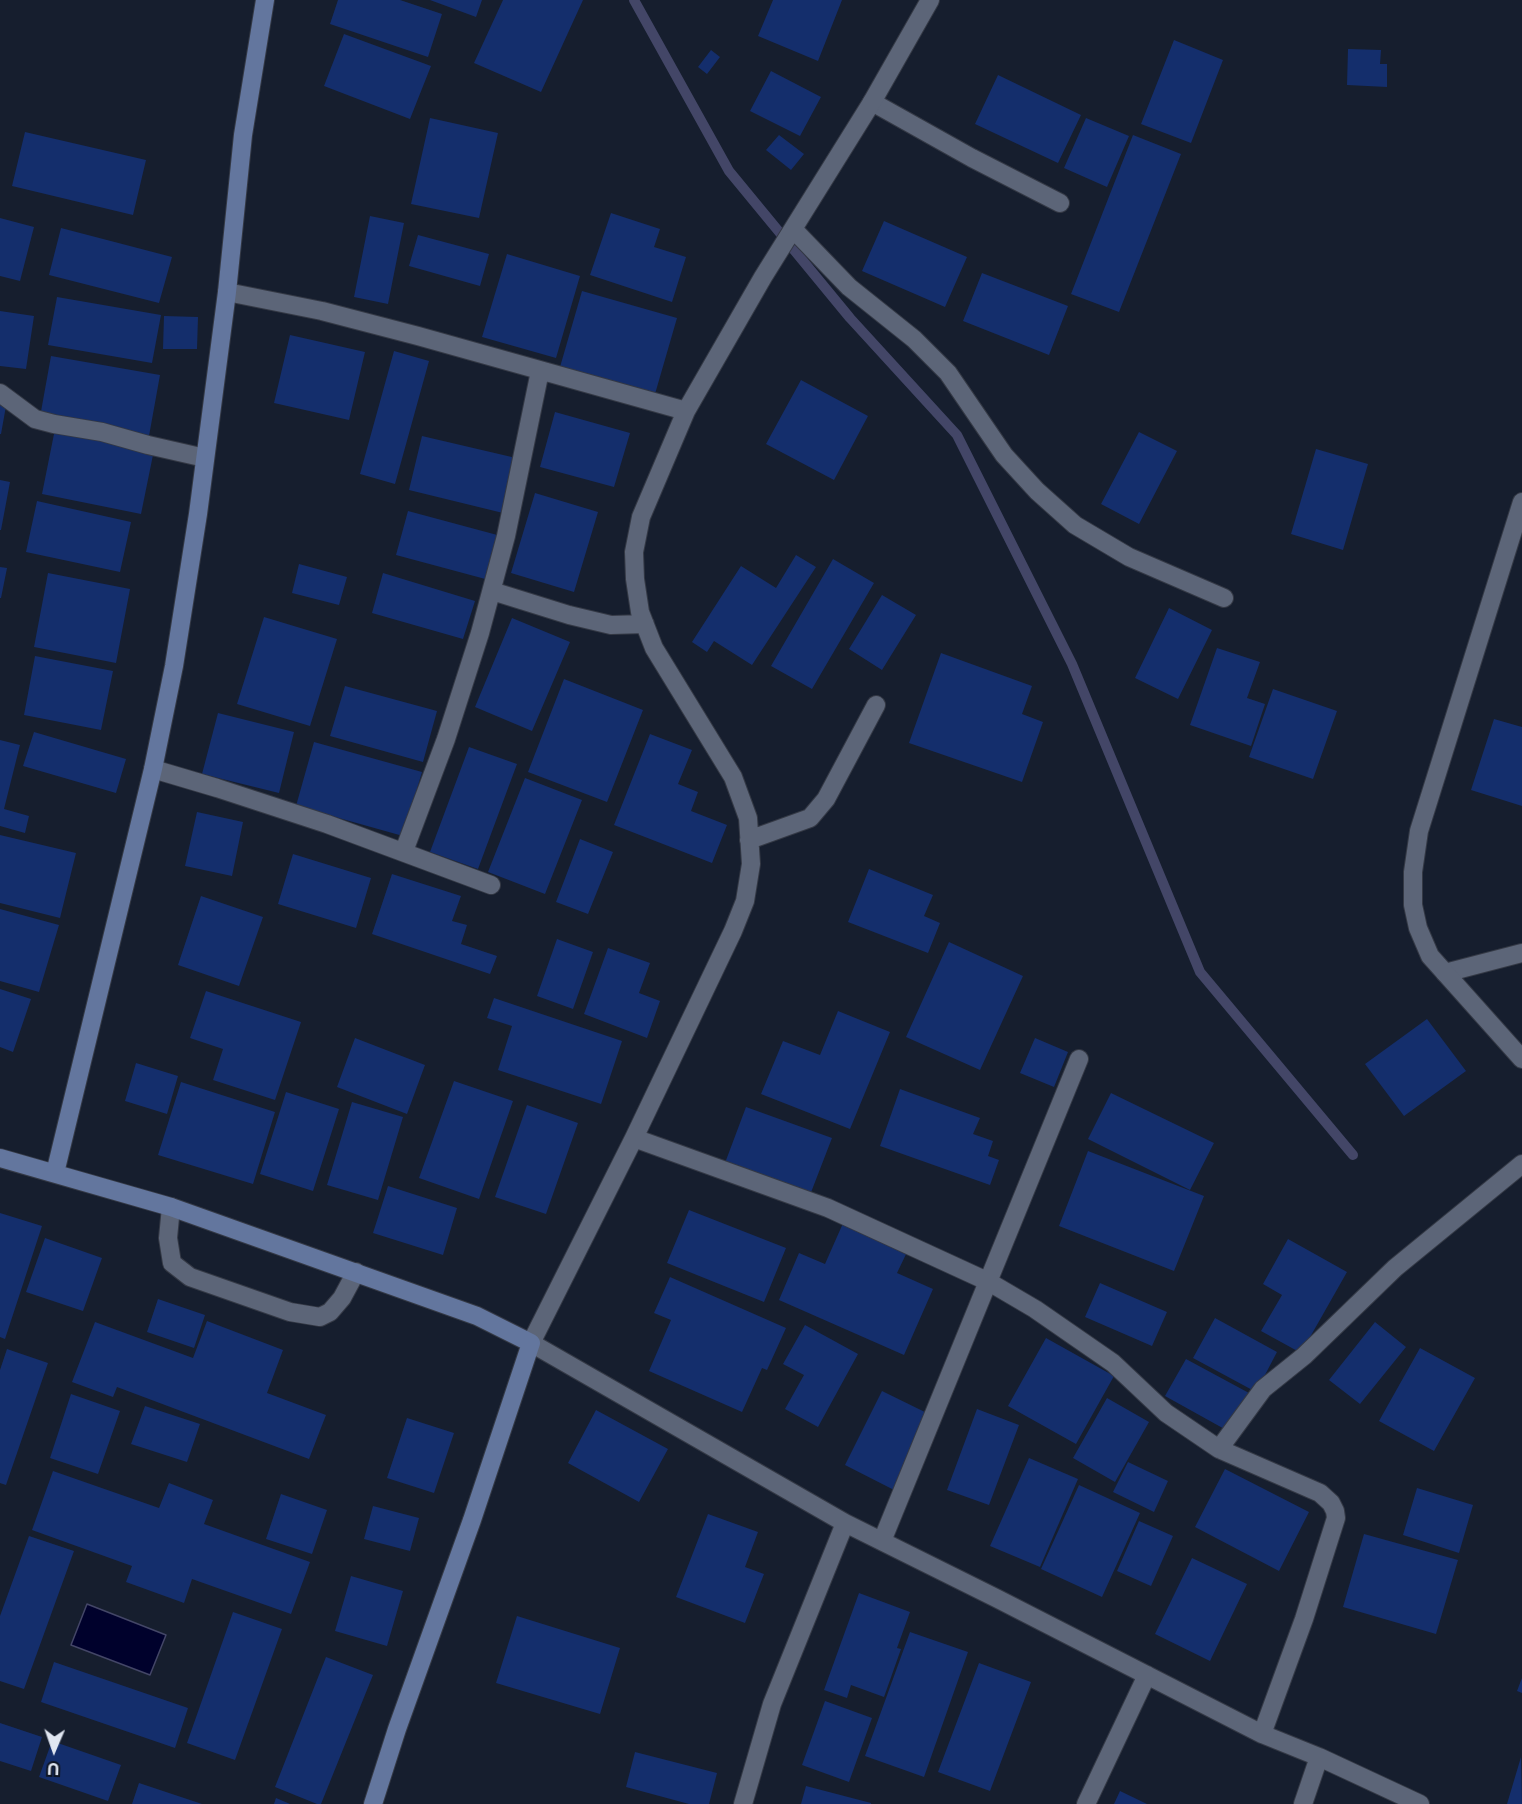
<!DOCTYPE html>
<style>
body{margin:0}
#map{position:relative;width:1522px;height:1804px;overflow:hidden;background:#161e2e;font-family:Montserrat,sans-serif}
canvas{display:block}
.north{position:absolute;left:24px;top:1720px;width:60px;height:60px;-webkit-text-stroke:4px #0e1524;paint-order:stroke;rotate:182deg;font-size:16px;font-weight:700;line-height:24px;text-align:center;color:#e0e6f1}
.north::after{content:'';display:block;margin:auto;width:21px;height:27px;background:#e0e6f1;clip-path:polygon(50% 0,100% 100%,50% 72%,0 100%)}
</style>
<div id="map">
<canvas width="1522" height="1804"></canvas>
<div class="north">U</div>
</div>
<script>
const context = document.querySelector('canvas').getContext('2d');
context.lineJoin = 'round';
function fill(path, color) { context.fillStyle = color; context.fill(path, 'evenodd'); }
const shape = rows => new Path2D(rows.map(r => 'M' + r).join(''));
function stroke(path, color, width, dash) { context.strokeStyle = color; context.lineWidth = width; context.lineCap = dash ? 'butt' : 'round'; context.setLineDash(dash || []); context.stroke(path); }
const water = shape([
 [87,1604,166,1635,150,1675,71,1645,87,1604]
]);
fill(water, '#00012c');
stroke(water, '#434667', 1.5);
stroke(shape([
 [634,0,729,171,850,318,957,435,1072,664,1200,972,1353,1155]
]), '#434667', 10);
fill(shape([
 [338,0,400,0,442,14,428,57,330,24],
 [430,0,482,0,476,17],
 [503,0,583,0,541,92,474,63],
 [773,0,842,0,818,61,758,36],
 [344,34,431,66,410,119,324,86],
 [1174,40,1223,60,1191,143,1141,124],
 [1348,49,1381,50,1380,64,1387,64,1387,87,1347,85],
 [711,50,720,57,707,74,698,67],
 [771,71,821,97,800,136,750,111],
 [998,75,1081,115,1058,163,975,124],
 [430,118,498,133,479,218,411,204],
 [1086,118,1129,136,1107,187,1064,168],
 [25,132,146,160,133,215,12,186],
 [779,135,804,154,791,170,766,150],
 [1133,135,1181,154,1119,312,1071,294],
 [611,213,660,229,654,247,686,257,672,302,590,275],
 [370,216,404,223,388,304,354,297],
 [0,218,34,227,20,281,0,276],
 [884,221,967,257,945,307,862,271],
 [61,228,172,257,159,303,49,275],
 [418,235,489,254,480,286,409,266],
 [507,254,580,276,556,358,482,337],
 [982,273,1068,306,1049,355,963,321],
 [582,291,677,318,655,394,560,367],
 [57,297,161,315,152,363,48,345],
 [0,311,34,316,26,369,0,366],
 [164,316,198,317,197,349,163,349],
 [290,335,365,352,349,420,274,403],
 [394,351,429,361,395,484,360,474],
 [51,356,160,375,149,436,40,417],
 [801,380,868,416,834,480,766,444],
 [0,404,6,406,1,434,0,434],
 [555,412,630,433,614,487,540,467],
 [55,429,154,450,141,514,42,494],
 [1139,432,1177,451,1139,524,1101,504],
 [422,436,516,458,503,513,409,490],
 [1316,449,1368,464,1343,550,1291,534],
 [0,480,10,482,1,530,0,530],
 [535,493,598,512,574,592,511,573],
 [37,501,131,522,120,572,26,552],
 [408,511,501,536,489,580,396,555],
 [796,555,816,567,752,665,714,641,707,652,692,642,741,566,776,588],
 [833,559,874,583,812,689,771,666],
 [299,564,347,577,339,605,292,593],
 [0,567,7,568,1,598,0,598],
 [48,573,130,589,116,663,34,647],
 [383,573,475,601,463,639,372,613],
 [882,595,916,615,882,670,849,649],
 [1169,608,1212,630,1178,699,1135,678],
 [264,617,337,639,310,726,237,704],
 [512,618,570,642,532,731,475,707],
 [1217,648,1260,662,1247,698,1265,704,1251,746,1190,725],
 [941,653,1032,686,1022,714,1043,722,1022,782,909,743],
 [35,656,113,671,101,730,24,715],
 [564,679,643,710,607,802,528,772],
 [345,686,437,711,423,762,330,736],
 [1273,689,1337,711,1313,779,1249,757],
 [218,713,294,732,279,793,202,774],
 [1494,719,1522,727,1522,806,1471,790],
 [34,732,126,759,116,793,23,766],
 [650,734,692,750,678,784,698,792,691,811,727,825,712,863,614,825],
 [0,740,20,745,4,809,29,816,25,833,0,826],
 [314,742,422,772,403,836,296,806],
 [469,747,517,764,478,869,430,852],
 [525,778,582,800,545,894,488,872],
 [197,812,243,822,232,876,185,866],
 [0,835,76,853,60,918,0,903],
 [580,839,613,852,588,914,556,902],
 [293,854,371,878,356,928,278,904],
 [869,869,933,895,924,916,940,923,928,953,848,922],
 [392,874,461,896,452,921,467,925,461,944,497,956,490,974,372,934],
 [201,896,263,917,239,986,178,965],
 [0,909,59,925,39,992,0,981],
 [557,939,593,952,573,1009,537,996],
 [949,942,1023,976,980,1070,906,1037],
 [608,948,650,963,639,993,660,1001,647,1038,584,1014],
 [0,989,31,999,13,1052,0,1047],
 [206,991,301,1022,275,1100,213,1080,223,1049,190,1038],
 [494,998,622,1041,601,1104,498,1070,512,1026,487,1018],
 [838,1011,890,1032,850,1129,761,1094,783,1041,820,1055],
 [1427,1019,1466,1071,1404,1116,1365,1064],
 [355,1038,425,1065,407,1114,337,1087],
 [1035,1038,1068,1052,1054,1087,1020,1073],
 [136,1063,178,1076,167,1114,125,1101],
 [454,1081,513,1101,479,1199,419,1178],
 [181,1082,275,1112,253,1184,158,1155],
 [900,1089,980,1118,973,1134,993,1141,988,1156,999,1160,990,1185,880,1146],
 [286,1092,339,1109,313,1191,260,1174],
 [1111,1093,1214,1143,1190,1190,1088,1139],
 [352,1102,403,1117,378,1200,327,1185],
 [527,1105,578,1123,546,1214,495,1197],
 [746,1107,832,1138,810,1195,725,1163],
 [1088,1151,1204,1196,1174,1271,1059,1226],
 [388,1186,457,1208,443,1255,373,1233],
 [689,1210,786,1248,764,1302,667,1263],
 [0,1213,42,1226,5,1339,0,1337],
 [844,1221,908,1250,897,1273,933,1289,904,1355,779,1300,799,1253,825,1264],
 [45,1238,102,1258,83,1311,26,1292],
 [1288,1239,1347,1272,1301,1353,1261,1331,1282,1295,1263,1284],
 [670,1277,786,1328,767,1370,762,1368,742,1412,649,1371,671,1320,654,1313],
 [1100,1283,1167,1312,1152,1346,1085,1317],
 [158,1299,205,1315,194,1348,147,1332],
 [1215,1318,1277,1352,1256,1392,1193,1358],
 [207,1321,283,1350,267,1393,326,1415,309,1459,117,1387,113,1397,72,1382,95,1322,193,1358],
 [1375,1322,1406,1347,1360,1404,1329,1380],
 [805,1325,858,1354,818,1427,785,1409,804,1375,783,1364],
 [1046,1338,1114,1376,1076,1444,1008,1406],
 [1420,1348,1475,1378,1434,1451,1379,1421],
 [7,1349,48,1363,6,1485,0,1483,0,1370],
 [1186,1359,1249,1393,1228,1431,1165,1396],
 [882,1391,933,1416,896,1491,845,1465],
 [71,1394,120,1411,98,1474,50,1458],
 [1107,1398,1149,1422,1115,1482,1073,1458],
 [145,1406,200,1424,187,1462,131,1444],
 [977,1409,1019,1425,989,1505,947,1490],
 [596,1410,668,1449,639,1502,568,1463],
 [407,1418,454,1433,434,1493,387,1478],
 [1029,1458,1078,1479,1040,1567,990,1546],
 [1128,1462,1168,1481,1154,1512,1113,1492],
 [1225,1469,1309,1512,1279,1571,1195,1527],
 [53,1471,159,1508,169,1483,213,1500,204,1524,310,1562,291,1614,192,1579,184,1603,126,1582,132,1566,32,1530],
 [1079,1485,1140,1513,1102,1597,1041,1569],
 [1417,1488,1473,1505,1459,1553,1403,1535],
 [281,1494,327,1510,312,1554,266,1539],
 [373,1506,419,1518,410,1551,364,1539],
 [708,1514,758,1532,745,1567,764,1574,745,1623,676,1597],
 [1139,1521,1173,1536,1151,1586,1117,1571],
 [1364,1534,1458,1560,1436,1634,1343,1607],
 [29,1536,74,1551,24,1689,0,1681,0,1616],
 [1192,1558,1247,1584,1210,1661,1155,1634],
 [351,1576,403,1591,387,1646,335,1631],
 [859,1593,910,1612,897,1648,901,1649,884,1697,851,1685,847,1698,824,1690],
 [233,1612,282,1629,235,1760,187,1743],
 [517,1616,620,1648,600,1714,496,1683],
 [910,1632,968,1652,924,1777,865,1756],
 [326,1657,373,1675,321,1804,317,1804,275,1787],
 [54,1662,188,1708,175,1748,41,1702],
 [979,1663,1031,1682,990,1791,938,1772],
 [1522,1678,1522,1693,1517,1691],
 [825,1701,872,1718,849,1782,802,1765],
 [0,1723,42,1737,31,1771,0,1761],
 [52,1741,121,1765,108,1801,39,1777],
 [635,1752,717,1773,709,1804,689,1804,626,1787],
 [1521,1757,1522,1804,1507,1804],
 [139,1783,202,1804,132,1804],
 [806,1786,871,1803,871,1804,801,1804],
 [1120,1791,1147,1804,1114,1804],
 [276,1798,290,1804,274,1804]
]), '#142e6c');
const lane = shape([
 [872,102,972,158,1060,203],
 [1445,973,1522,953],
 [171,1207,168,1238,172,1263,190,1277,290,1312,320,1317,330,1312,342,1298,356,1272]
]);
const street = shape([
 [930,0,872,102,763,277,686,411,641,517,634,552,635,579,640,612,654,648,733,777,748,818,751,864,745,901,733,931,634,1138,531,1343,845,1523,996,1598,1262,1734,1319,1757,1420,1804],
 [793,229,849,287,914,339,948,373,1004,455,1037,491,1075,525,1129,557,1224,598],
 [227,292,322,311,418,336,686,411],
 [0,393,35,419,54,424,102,432,148,445,205,458],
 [1522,502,1419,831,1413,872,1413,905,1418,928,1430,956,1522,1059],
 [492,591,569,615,611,625,645,624],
 [153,769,217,788,327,824,491,885],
 [749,840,810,818,826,799,876,705],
 [404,851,446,739,480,633,506,536,540,371],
 [634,1138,828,1208,989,1282,1035,1309,1113,1363,1166,1413,1219,1449,1263,1389,1304,1356,1395,1268,1522,1164],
 [1219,1449,1320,1493,1331,1503,1335,1511,1336,1518,1304,1619,1262,1734],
 [882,1541,1079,1059],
 [743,1804,772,1704,845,1523],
 [1086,1804,1147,1675],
 [1303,1804,1319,1757]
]);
const secondary = shape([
 [0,1158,171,1207,477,1316,531,1343,472,1520,397,1729,373,1804],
 [55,1173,153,769,174,666,198,514,227,292,243,135,265,0]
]);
stroke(lane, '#343945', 20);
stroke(street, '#343945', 20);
stroke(secondary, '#343945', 20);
stroke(lane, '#5c6578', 18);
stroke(street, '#5c6578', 18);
stroke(secondary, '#63769e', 18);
</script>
